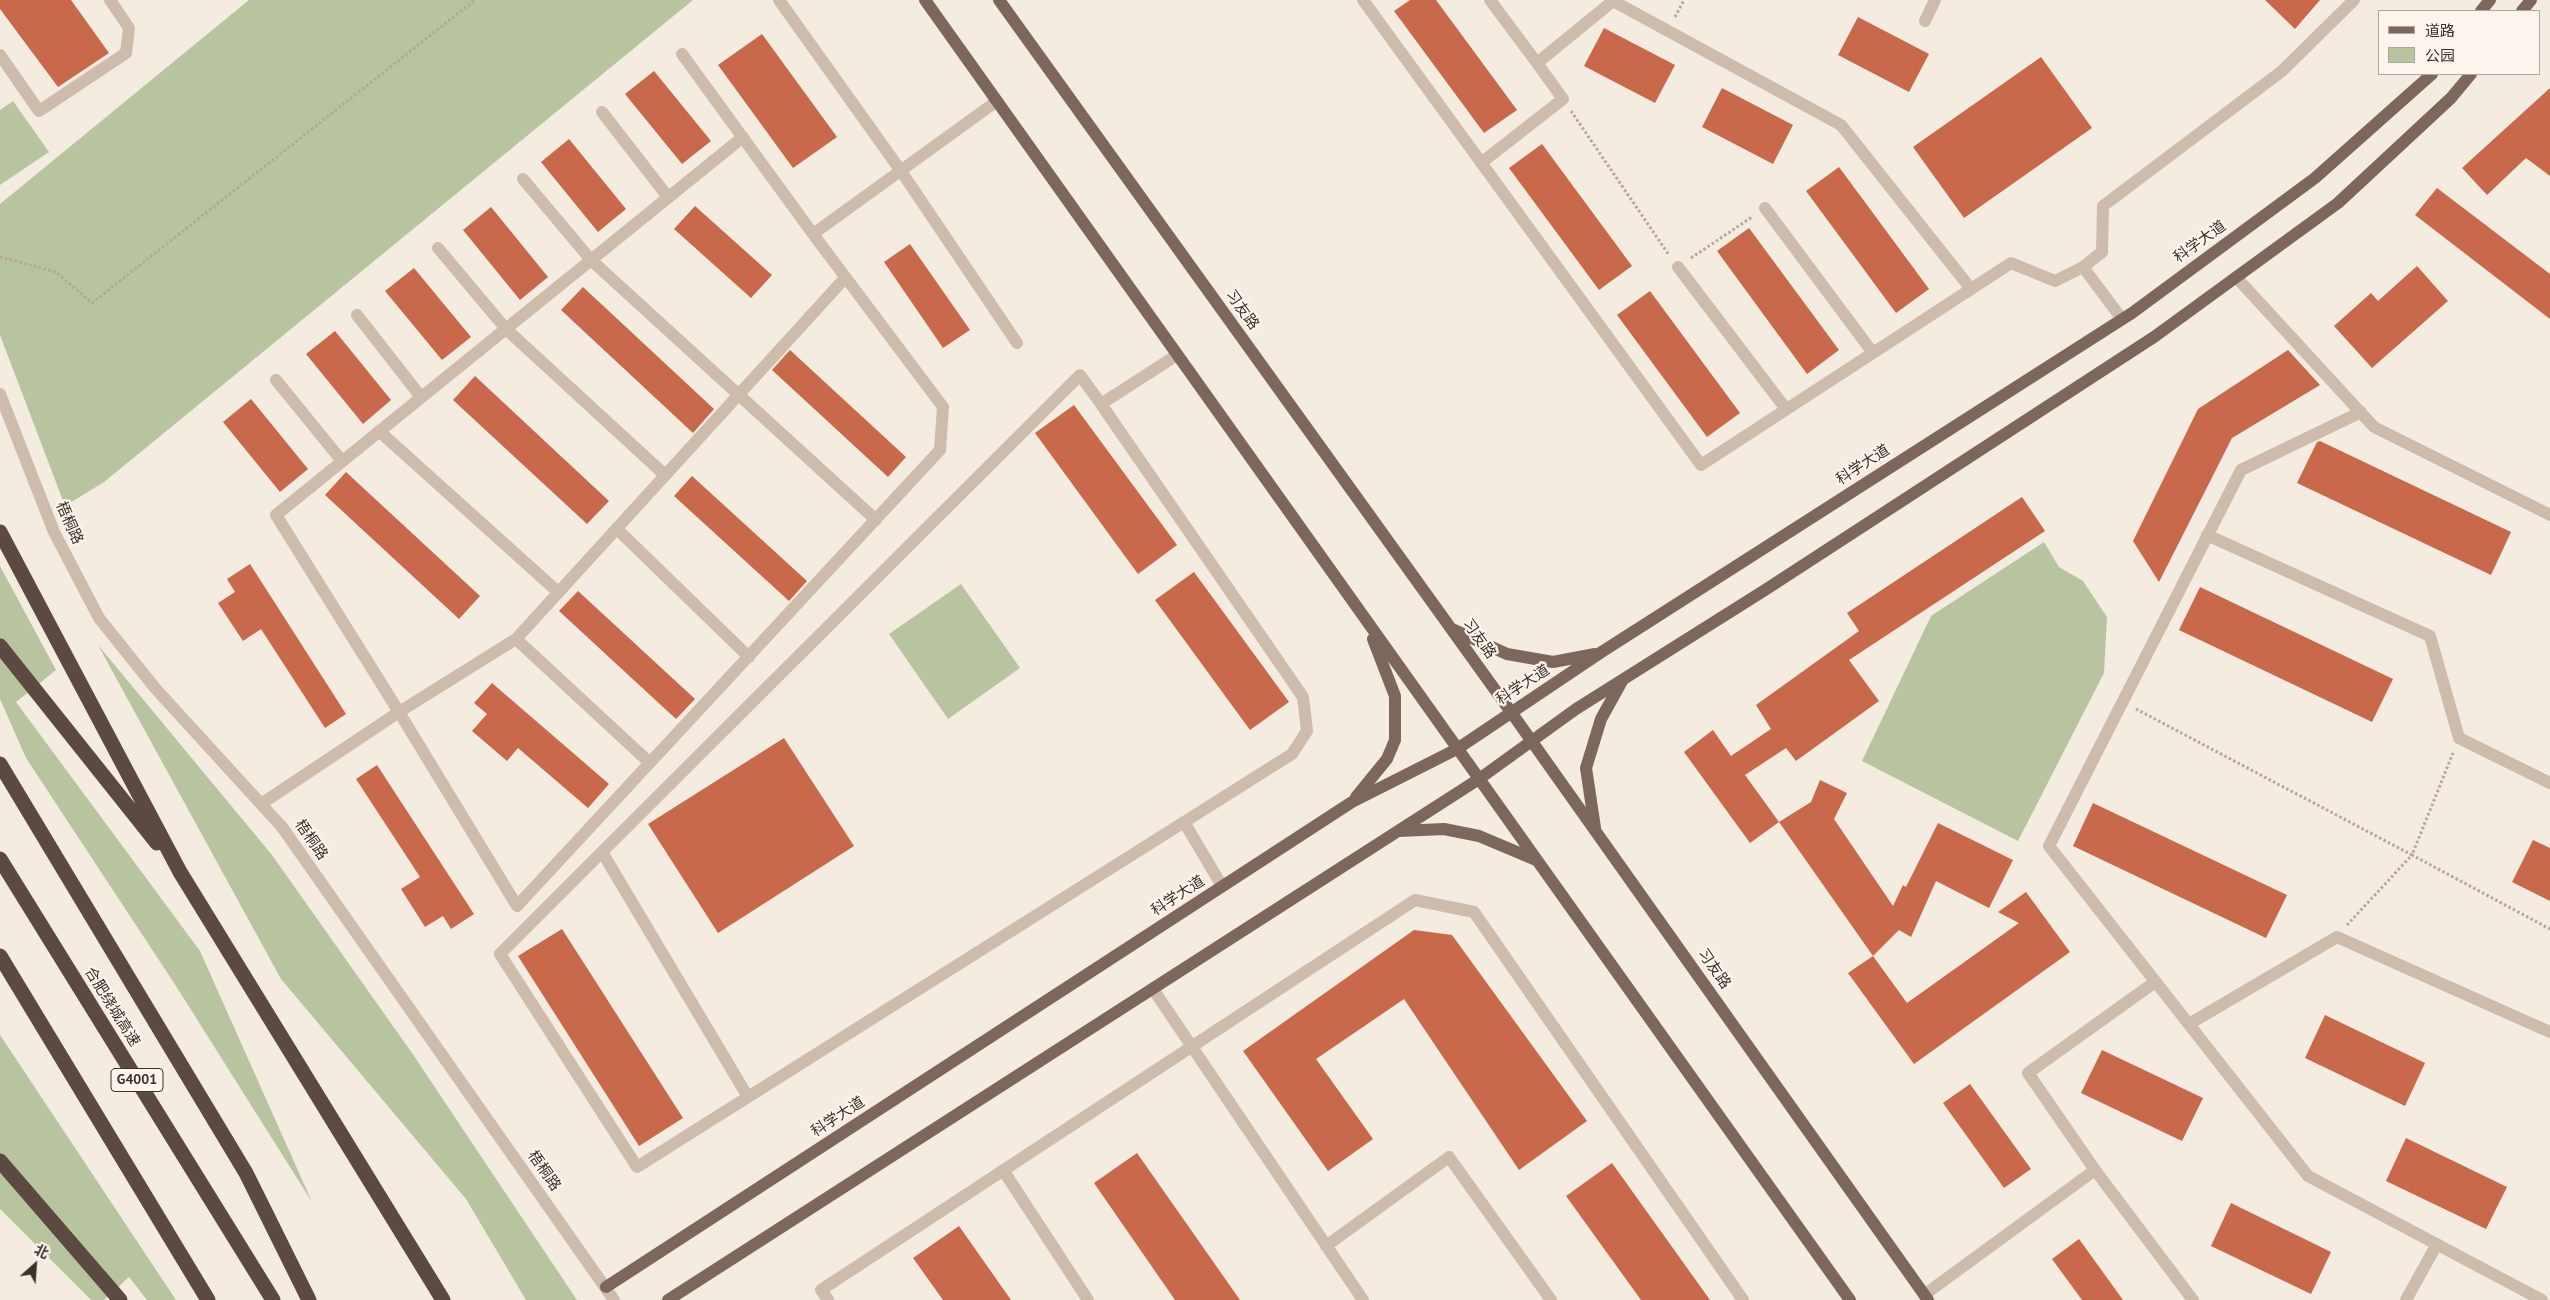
<!DOCTYPE html>
<meta charset="utf-8">
<style>
body{margin:0}
#map{position:relative;width:2550px;height:1300px;overflow:hidden;background:#f4ebe1;font-family:"PT Sans","Noto Sans SC",sans-serif}
canvas{display:block}
.legend{position:absolute;left:2378px;top:10px;width:162px;height:65px;box-sizing:border-box;background:#fbf5ee;border:1px solid #aea6a0;margin:0;padding:6px 9px;list-style:none;font-size:15px;color:#3b302b}
.legend li{display:flex;align-items:center;gap:10px;height:25px}
.legend b{width:25px;border:1px solid #aea6a0}
.north{position:absolute;left:10px;top:1240px;width:50px;height:50px;-webkit-text-stroke:4px #fbf5ee;paint-order:stroke;rotate:26deg;font-size:14px;font-weight:700;line-height:20px;text-align:center;color:#3b302b}
.north::after{content:'';display:block;margin:auto;width:18px;height:22px;background:#3b302b;clip-path:polygon(50% 0,100% 100%,50% 72%,0 100%)}
</style>
<div id="map">
<canvas width="2550" height="1300"></canvas>
<ul class="legend">
<li><b style="height:6px;background:#7d675c"></b>道路</li>
<li><b style="height:14px;background:#b8c4a0"></b>公园</li>
</ul>
<div class="north">北</div>
</div>
<script>
const context = document.querySelector('canvas').getContext('2d');
context.lineJoin = 'round';
function fill(path, color) { context.fillStyle = color; context.fill(path, 'evenodd'); }
const shape = rows => new Path2D(rows.map(r => 'M' + r).join(''));
function stroke(path, color, width, dash) { context.strokeStyle = color; context.lineWidth = width; context.lineCap = dash ? 'butt' : 'round'; context.setLineDash(dash || []); context.stroke(path); }
function label(font, color, halo, rows, align = 'center') {
  context.font = font + ' "PT Sans","Noto Sans SC",sans-serif'; context.lineWidth = 4.5; context.setLineDash([]); context.textBaseline = 'middle'; context.strokeStyle = halo; context.fillStyle = color; for (const [text, x, y, turn = 0] of rows) {
    context.save(); context.translate(x, y); context.rotate((+turn || 0) * Math.PI / 180); context.textAlign = isNaN(turn) ? turn : align; if (halo) context.strokeText(text, 0, 0); context.fillText(text, 0, 0); context.restore();
  }
}
fill(shape([
 [249,0,693,0,104,482,65,506,0,335,0,204],
 [13,101,49,152,0,185,0,110],
 [2044,542,2059,567,2083,581,2107,617,2104,673,2018,841,1862,761,1931,616],
 [0,566,56,670,16,702,200,951,312,1202,176,986,26,758,0,699],
 [961,584,1020,668,948,719,889,634],
 [98,645,272,855,412,1053,577,1300,526,1300,466,1199,281,979],
 [0,1035,176,1300,147,1300,129,1277,104,1300,91,1300,0,1209]
]), '#b8c4a0');
fill(shape([
 [0,0,71,0,109,53,58,87,0,9],
 [1410,0,1436,0,1517,110,1484,133,1394,11],
 [2265,0,2320,0,2295,29],
 [1858,17,1929,54,1909,92,1838,55],
 [1604,28,1675,65,1655,103,1584,66],
 [762,34,837,137,793,168,718,65],
 [2041,57,2092,128,1964,218,1913,147],
 [654,71,711,141,682,164,625,94],
 [1722,88,1793,125,1773,164,1702,127],
 [2550,88,2550,176,2526,158,2487,195,2462,168],
 [569,139,626,209,598,232,541,162],
 [1542,144,1632,266,1599,290,1509,168],
 [1839,167,1929,289,1896,313,1806,191],
 [2437,188,2550,274,2550,319,2415,215],
 [695,206,772,275,751,298,674,229],
 [491,207,548,277,520,300,463,230],
 [1749,228,1839,350,1807,374,1717,251],
 [910,244,970,330,943,348,884,262],
 [2417,266,2448,301,2372,368,2334,326,2371,293,2378,301],
 [414,268,471,337,442,360,385,291],
 [583,287,714,409,693,433,561,310],
 [1650,291,1740,413,1707,437,1617,315],
 [335,331,391,400,363,424,306,354],
 [790,350,906,457,888,477,772,370],
 [2288,350,2320,385,2232,438,2159,582,2133,541,2198,409],
 [475,376,609,501,587,524,453,400],
 [251,399,308,469,280,492,223,422],
 [1074,405,1177,545,1138,574,1035,433],
 [2320,441,2511,532,2491,575,2297,483,2317,442],
 [346,472,480,596,459,619,325,495],
 [692,476,807,581,789,601,674,496],
 [2022,497,2045,531,1849,660,1879,701,1796,761,1786,748,1745,775,1779,822,1750,843,1684,752,1713,730,1731,756,1771,729,1756,705,1859,631,1847,613],
 [250,564,346,714,325,728,261,629,243,641,218,603,235,592,227,579],
 [1194,572,1289,702,1250,730,1155,600],
 [2200,587,2393,679,2372,722,2179,630],
 [578,591,695,699,676,719,559,611],
 [492,683,609,784,588,808,518,748,507,761,472,731,487,714,474,703],
 [784,738,854,846,718,933,648,824],
 [377,765,474,914,451,929,443,916,425,927,401,889,420,877,356,779],
 [1820,780,1847,793,1834,819,1893,906,1903,885,1906,887,1938,823,2013,860,1989,908,1936,881,1911,937,1899,930,1873,956,1779,822,1811,802],
 [2093,803,2287,895,2266,938,2073,846],
 [2533,840,2550,848,2550,901,2512,882],
 [2026,892,2070,952,1914,1064,1848,973,1873,956,1907,1003,2019,923,1998,912],
 [562,929,683,1118,639,1146,518,956],
 [1414,930,1452,935,1587,1121,1519,1170,1404,999,1316,1059,1373,1139,1328,1171,1243,1051],
 [2325,1015,2425,1063,2405,1106,2305,1058],
 [2102,1050,2203,1098,2182,1141,2081,1093],
 [1970,1084,2031,1169,2004,1188,1943,1103],
 [2406,1138,2507,1187,2486,1229,2386,1181],
 [1137,1153,1240,1300,1175,1300,1094,1183],
 [1612,1163,1710,1300,1641,1300,1566,1196],
 [2231,1203,2331,1252,2311,1294,2211,1246],
 [959,1226,1011,1300,943,1300,913,1258],
 [2079,1239,2123,1300,2082,1300,2052,1259]
]), '#c8694b');
stroke(shape([
 [1675,17,1684,0],
 [1571,111,1669,255],
 [0,257,56,272,92,303,475,0],
 [1691,258,1752,217],
 [2136,709,2412,855,2453,753],
 [2347,925,2412,855,2550,929]
]), '#b9a596', 3, [2.5, 2.5]);
stroke(shape([
 [779,0,901,171,1017,343],
 [1363,0,1701,465,2011,263,2055,281,2083,267,2122,319],
 [1490,0,1537,63,1613,1,1841,125,1971,289],
 [1925,21,1935,0],
 [682,54,813,234,997,101],
 [0,55,39,111,126,53,129,28,110,0],
 [602,112,668,197],
 [743,137,276,515,399,712,516,639,845,278],
 [1481,163,1563,99,1537,63],
 [523,179,591,260,876,520],
 [1765,208,1873,353],
 [438,248,506,329,665,475],
 [1678,267,1786,409],
 [2083,267,2102,252,2103,206,2282,71,2354,0],
 [2236,277,2374,427,2550,515],
 [357,315,421,397],
 [276,380,342,461],
 [0,394,54,532,99,618,155,688,282,827,614,1300],
 [2361,412,2241,470,2049,846,2308,1176,2542,1300],
 [379,431,558,592],
 [617,529,749,657],
 [2207,535,2430,636,2459,738,2550,783],
 [516,639,650,763],
 [261,804,399,712,517,906,940,450,943,407,813,234],
 [1184,822,1222,886],
 [602,852,1080,375,1101,404],
 [1153,989,1363,1300],
 [2189,1024,2337,937,2550,1032],
 [748,1097,602,852,500,954,637,1167,1292,754,1307,731,1303,697,1101,404,1177,355],
 [1003,1170,1088,1300],
 [2095,1170,2193,1300],
 [1326,1246,1449,1157,1551,1300],
 [1924,1295,2095,1170,2028,1073,2155,982],
 [828,1300,821,1290,1415,900,1474,912,1743,1300],
 [2406,1300,2437,1244]
]), '#cdbbac', 12);
stroke(shape([
 [925,0,1850,1300],
 [999,0,1511,712,1928,1300],
 [2481,11,2490,0],
 [2522,11,2531,0],
 [1452,629,1507,654,1553,662,1595,654],
 [1356,797,1387,759,1395,740,1395,696,1373,639],
 [1595,828,1586,768,1601,719,1622,681],
 [1399,831,1444,829,1479,836,1536,860],
 [606,1287,1352,802,1457,749,1600,653,2132,313,2315,178,2432,74],
 [668,1300,1479,779,1576,709,1765,590,2154,337,2338,203,2451,98,2471,74]
]), '#7d675c', 12);
stroke(shape([
 [0,532,180,872,443,1300],
 [0,646,157,843],
 [0,764,246,1173,309,1300],
 [0,859,273,1300],
 [0,956,208,1300],
 [0,1161,120,1300]
]), '#5c4a42', 15);
for (const [x, y, w] of [
 [137,1080,52]
]) { const box = new Path2D(); box.roundRect(x - w / 2, y - 11.5, w, 23, 4); context.fillStyle = '#fbf5ee'; context.fill(box); stroke(box, '#3b302b', 1); }
label('bold 14px', '#3b302b', null, [
 ["G4001",137,1080]
]);
label('15px', '#3b302b', '#fbf5ee', [
 ["科学大道",2200,242,-36],
 ["习友路",1242,310,54],
 ["科学大道",1863,465,-33],
 ["梧桐路",69,523,66],
 ["习友路",1479,639,54],
 ["科学大道",1523,685,-33],
 ["梧桐路",311,840,55],
 ["科学大道",1178,896,-33],
 ["习友路",1714,969,55],
 ["合肥绕城高速",112,1007,58],
 ["科学大道",838,1117,-33],
 ["梧桐路",544,1171,55]
]);
</script>
